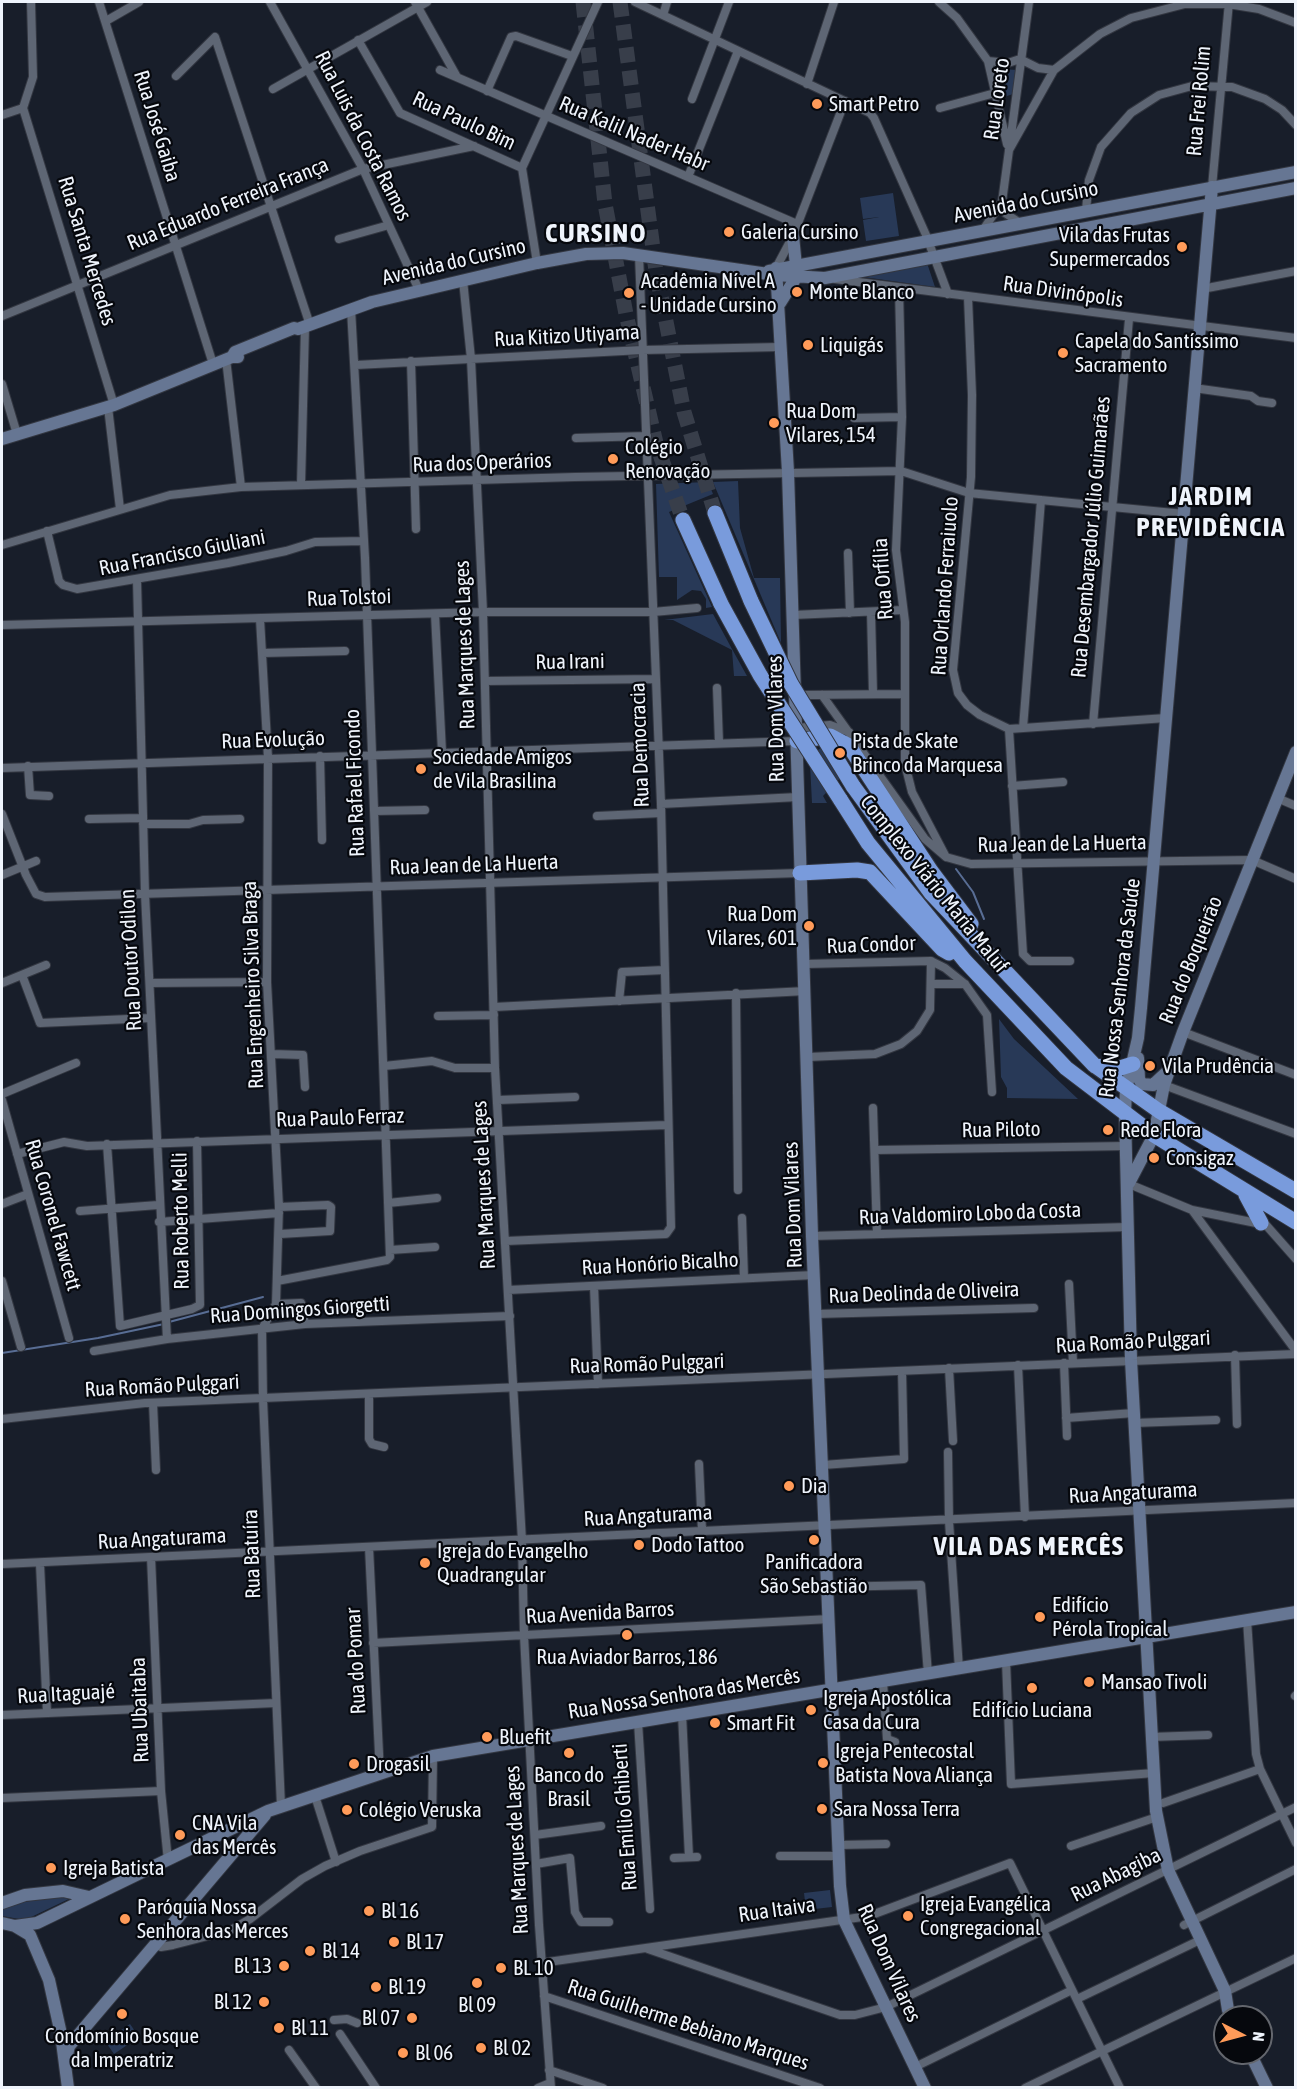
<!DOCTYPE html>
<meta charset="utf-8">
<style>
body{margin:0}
#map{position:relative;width:1297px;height:2089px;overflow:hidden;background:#181e2a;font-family:"Asap Condensed",sans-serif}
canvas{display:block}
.frame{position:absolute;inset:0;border:3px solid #eff4fc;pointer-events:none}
.north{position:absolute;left:1213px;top:2005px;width:60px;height:60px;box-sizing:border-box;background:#06080d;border:2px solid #63666d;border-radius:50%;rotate:96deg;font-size:16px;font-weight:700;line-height:24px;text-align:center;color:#eff4fc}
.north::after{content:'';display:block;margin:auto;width:21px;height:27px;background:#ff9b59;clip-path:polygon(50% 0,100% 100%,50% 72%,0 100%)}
</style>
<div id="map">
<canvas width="1297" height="2089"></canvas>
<div class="frame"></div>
<div class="north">N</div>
</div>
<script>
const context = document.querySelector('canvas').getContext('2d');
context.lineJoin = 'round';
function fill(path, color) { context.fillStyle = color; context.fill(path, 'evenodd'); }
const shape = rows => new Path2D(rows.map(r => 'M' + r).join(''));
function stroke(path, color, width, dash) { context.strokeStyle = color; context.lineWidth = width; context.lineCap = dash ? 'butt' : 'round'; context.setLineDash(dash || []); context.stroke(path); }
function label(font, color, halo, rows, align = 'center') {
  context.font = font + ' "Asap Condensed",sans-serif'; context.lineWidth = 4.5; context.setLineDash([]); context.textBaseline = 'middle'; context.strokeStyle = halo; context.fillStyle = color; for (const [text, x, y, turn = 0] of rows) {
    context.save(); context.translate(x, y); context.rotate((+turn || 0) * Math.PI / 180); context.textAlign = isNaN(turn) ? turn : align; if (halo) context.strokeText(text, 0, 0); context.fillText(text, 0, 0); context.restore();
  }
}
fill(shape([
 [1001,69,1017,70,1016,93,1004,97,997,76],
 [893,193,899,236,866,241,863,220,879,217,863,219,860,198],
 [927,263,935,287,856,276],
 [738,481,740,528,754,578,780,578,781,643,713,482],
 [708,482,713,494,669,512,712,607,706,608,706,599,701,591,692,590,677,600,677,577,659,577,656,484],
 [713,614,732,649,747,676,734,676,732,650,673,620,664,620],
 [823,746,840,753,851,767,823,796,827,803,812,803,810,764,813,754],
 [999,1019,1014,1039,1078,1099,1007,1098,1007,1088,1001,1077],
 [830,1890,832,1907,806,1910,804,1893],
 [58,1897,73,1897,25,1920,2,1916,2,1908,16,1903],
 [130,2024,139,2037,114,2054,105,2041]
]), '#283957');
stroke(shape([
 [956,869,973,892,984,919],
 [169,1322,263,1297],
 [2,1353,98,1338,164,1324]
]), '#586d94', 2);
stroke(shape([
 [583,2,605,204,626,314,656,443,683,520],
 [620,2,656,271,684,412,715,513]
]), '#383e4a', 15, [15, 8]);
const street = shape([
 [99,2,213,364],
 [270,2,363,169,419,290],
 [415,2,457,77],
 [635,2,870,113,874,118,926,235,948,294],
 [939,2,957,18,988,61,1007,144],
 [663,15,667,2],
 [106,21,139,2],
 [358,40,400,113,522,168],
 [988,61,1008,63,1020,59,1038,68,1054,70],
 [440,70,797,224],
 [176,76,215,37,310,325],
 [807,84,834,2],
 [273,89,427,2],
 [487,91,511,37,516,36,572,56],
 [692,99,729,2],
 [23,108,114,405],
 [23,108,33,77,31,2],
 [940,108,995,93],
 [2,115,23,108],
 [1009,150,1054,70,1100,34,1131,18,1185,4,1228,4,1259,9,1296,23],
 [688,177,738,51],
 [1212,187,1229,2],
 [1002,202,1005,213,1020,223],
 [1086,210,1089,180,1101,147,1131,113,1159,95,1192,86,1232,87,1265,99,1282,110,1296,125],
 [983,230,1002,202,1029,2],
 [339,239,389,225],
 [537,263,522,168,598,2],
 [776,268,793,236,845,101],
 [835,279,1296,338],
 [463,280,471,359,483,612,495,1068,522,1541,524,1635,539,1925,551,2088],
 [899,288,902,417,896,550,905,622,905,764,912,792,946,857],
 [1202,289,1296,271],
 [968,297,972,395,971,477,953,670,958,693,967,705,980,715,1009,729,1166,718],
 [2,316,363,169,474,146],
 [226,359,241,487],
 [411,361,416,529],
 [356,365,642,350,780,347],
 [2,384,17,434],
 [1194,388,1251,396,1258,401,1272,403],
 [108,407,120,509],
 [854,418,902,417],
 [576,438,647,436],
 [301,485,305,327],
 [47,531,59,581,63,585,77,589,228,563,286,551,315,542,364,541],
 [2,545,170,495,241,487,575,477,901,471,969,493,1184,514],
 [848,553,850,613],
 [137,580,145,894,167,1339],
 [871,612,873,694],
 [435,614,442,752],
 [793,615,903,610],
 [260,619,268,758,267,982,279,1207,276,1304],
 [2,625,483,612,653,612,697,608],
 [262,653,345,651],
 [485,681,656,679],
 [717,688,719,743],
 [796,695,904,694],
 [822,695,925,839,946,857,971,864,1252,860,1296,879],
 [1093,724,1129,319],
 [796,728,830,725,849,732],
 [1023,728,1041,500],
 [1009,729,1023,954,1030,961,1070,961],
 [320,756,322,840],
 [28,766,30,795,49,796],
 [2,768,797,741],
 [1012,786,1063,782],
 [1277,798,1296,806],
 [661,804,798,797],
 [375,811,425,810],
 [2,814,26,875,36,894,45,897,800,873],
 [597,816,661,813],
 [89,819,143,818],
 [143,824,189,824,203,820,240,819],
 [2,875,36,861],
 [805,964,931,961,945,968,965,984,987,1015,992,1092],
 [22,975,40,1023,151,1018],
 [2,983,46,965],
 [150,983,267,982],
 [932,984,965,984],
 [736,993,738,1190],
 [619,1001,622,972,664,970],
 [494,1007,806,991],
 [438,1016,494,1015],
 [1183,1032,1296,1075],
 [272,1054,303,1055,305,1087],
 [808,1057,875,1054,901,1044,917,1031,930,1010,931,961],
 [384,1066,432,1061,455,1068,495,1068],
 [1164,1085,1296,1134],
 [2,1094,76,1063],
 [2,1100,69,1338],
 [498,1100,575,1097],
 [873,1108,877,1234],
 [107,1144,120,1326,192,1309,200,1305,197,1141],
 [875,1150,1127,1146],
 [17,1154,64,1142,87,1146,667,1125],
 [1129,1184,1192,1210,1266,1225,1296,1259],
 [388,1203,437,1198],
 [2,1204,28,1194],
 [279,1207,328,1205,331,1207,330,1231,280,1234],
 [1192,1210,1296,1351],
 [80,1211,158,1205],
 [742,1218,744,1278],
 [159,1222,279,1213],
 [812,1236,1128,1227],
 [506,1241,666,1234,671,1227,661,804,639,255],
 [390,1250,435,1247],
 [2,1281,21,1347],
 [277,1281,387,1260,390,1257,365,558,351,309],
 [1069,1284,1073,1363],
 [594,1286,598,1384],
 [508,1290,814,1275],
 [276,1304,262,1329,263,1399,281,1806],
 [276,1304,301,1303,305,1324],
 [816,1314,1034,1308],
 [94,1351,167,1339,305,1324,510,1316],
 [1235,1355,1237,1424],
 [1064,1363,1067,1436],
 [1018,1365,1025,1517],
 [949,1368,953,1441],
 [369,1395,369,1439,372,1444,384,1447],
 [153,1403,156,1470],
 [1066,1418,1134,1413],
 [2,1419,145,1403,1296,1354],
 [1134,1423,1216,1420],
 [948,1452,949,1521,959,1669],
 [699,1464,702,1531],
 [823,1465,904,1459,902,1371],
 [369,1547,380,1774],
 [151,1557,161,1791,168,1861],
 [2,1564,1296,1503],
 [40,1564,47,1713],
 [828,1587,921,1585,928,1674],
 [1247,1620,1256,1754,1260,1769,1296,1843],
 [373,1643,830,1619],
 [1006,1661,1011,1784,1154,1773],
 [883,1682,887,1739,895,1742],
 [1295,1696,1296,1695],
 [682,1714,689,1857],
 [2,1715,276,1703],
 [638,1722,650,1909],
 [1150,1737,1208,1735],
 [315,1796,336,1862],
 [2,1798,161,1791],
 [1163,1803,1260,1769],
 [535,1835,601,1826],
 [838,1845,886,1844],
 [1071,1846,1151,1819],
 [780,1856,839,1856],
 [674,1858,697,1857],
 [536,1864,570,1858,575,1912,581,1922,609,1922],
 [1184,1925,1296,1869],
 [154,1944,161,1947,173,1945,231,1930,250,1919,302,1879,325,1866,360,1851,432,1827,433,1756],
 [648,1949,840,2015,855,2015,886,2007,1296,1807],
 [541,1963,869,1916,1010,1863,1120,2088],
 [544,1996,820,2088],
 [1077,1999,1200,1940],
 [334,2020,347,2019,357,2023],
 [340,2034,376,2088],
 [289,2050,316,2088],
 [915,2067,1072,1990],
 [549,2070,603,2088],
 [538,2088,550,2083],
 [1025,2088,1296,1958]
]);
const secondary = shape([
 [1212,187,1141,1008,1138,1038,1126,1090,1125,1114,1131,1360,1156,1811,1168,1870,1225,1991,1228,2010],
 [776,268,788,472,812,1236,840,1886,844,1920,925,2088],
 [769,271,1296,172],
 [780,303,797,276,793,236],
 [232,357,235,352,294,328,298,329,372,302,537,263,586,254,623,253,775,275,825,278,1296,188],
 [2,439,114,405,232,357,238,357],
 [1138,1058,1139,1079,1142,1084,1153,1085,1167,1072],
 [1129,1183,1154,1135,1164,1085,1183,1032,1296,752],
 [2,1903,25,1895,63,1891,89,1897],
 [2,1923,15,1926,30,1935,49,1980,61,2034,68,2088],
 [15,1926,37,1923,268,1811,433,1756,1296,1612],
 [1250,2053,1267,2088],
 [65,2064,69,2046,265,1815]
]);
const highway = shape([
 [715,513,751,601],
 [683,520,721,604],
 [797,741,830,736,849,746,931,871,971,924],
 [853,786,931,893,1094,1065,1159,1111,1296,1191],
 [840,799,868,843,965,961,1066,1068,1154,1135,1296,1222],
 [800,873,857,870,870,872,942,949,949,953],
 [1095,1066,1117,1069,1133,1064],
 [1246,1195,1261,1223]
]);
stroke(street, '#333741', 10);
stroke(secondary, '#333741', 14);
stroke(highway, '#333741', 17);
stroke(street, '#5e6674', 8);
stroke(secondary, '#667693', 12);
stroke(highway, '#799bdc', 15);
const highwayBridge = shape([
 [751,601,791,684,853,786],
 [721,604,760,675,840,799]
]);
stroke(highwayBridge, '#333741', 17, []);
stroke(highwayBridge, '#799bdc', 15);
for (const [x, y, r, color] of [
 [817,104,6,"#ff9b59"],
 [729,232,6,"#ff9b59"],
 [1182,247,6,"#ff9b59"],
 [797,292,6,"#ff9b59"],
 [629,293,6,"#ff9b59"],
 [808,345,6,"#ff9b59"],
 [1063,353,6,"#ff9b59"],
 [774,423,6,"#ff9b59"],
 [613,459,6,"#ff9b59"],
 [840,753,6,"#ff9b59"],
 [421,769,6,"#ff9b59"],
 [809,926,6,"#ff9b59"],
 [1150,1066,6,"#ff9b59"],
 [1108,1130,6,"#ff9b59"],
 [1154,1158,6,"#ff9b59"],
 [789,1486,6,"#ff9b59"],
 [814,1540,6,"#ff9b59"],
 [639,1545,6,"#ff9b59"],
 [425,1563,6,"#ff9b59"],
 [1040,1617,6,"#ff9b59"],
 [627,1635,6,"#ff9b59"],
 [1089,1682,6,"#ff9b59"],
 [1032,1688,6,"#ff9b59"],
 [811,1710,6,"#ff9b59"],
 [715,1723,6,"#ff9b59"],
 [487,1737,6,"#ff9b59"],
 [569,1753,6,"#ff9b59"],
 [823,1763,6,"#ff9b59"],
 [354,1764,6,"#ff9b59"],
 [822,1809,6,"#ff9b59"],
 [347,1810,6,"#ff9b59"],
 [180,1835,6,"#ff9b59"],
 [51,1868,6,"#ff9b59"],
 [369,1911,6,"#ff9b59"],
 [908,1916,6,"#ff9b59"],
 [125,1919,6,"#ff9b59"],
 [394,1942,6,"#ff9b59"],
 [310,1951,6,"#ff9b59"],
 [284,1966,6,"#ff9b59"],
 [501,1968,6,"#ff9b59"],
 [477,1983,6,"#ff9b59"],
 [376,1987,6,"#ff9b59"],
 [264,2002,6,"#ff9b59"],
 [122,2014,6,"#ff9b59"],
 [412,2018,6,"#ff9b59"],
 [279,2028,6,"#ff9b59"],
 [481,2048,6,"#ff9b59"],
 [403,2053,6,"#ff9b59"]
]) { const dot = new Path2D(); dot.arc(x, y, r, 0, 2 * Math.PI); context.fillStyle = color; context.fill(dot); stroke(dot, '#06080d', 2); }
label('21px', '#eff4fc', '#06080d', [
 ["Rua Loreto",997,99,-82],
 ["Rua Frei Rolim",1199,101,-85],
 ["Rua Paulo Bim",464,121,25],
 ["Rua José Gaiba",157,126,73],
 ["Rua Kalil Nader Habr",634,134,23],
 ["Rua Luis da Costa Ramos",363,136,63],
 ["Avenida do Cursino",1026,202,-11],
 ["Rua Eduardo Ferreira França",228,204,-22],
 ["Rua Santa Mercedes",87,251,73],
 ["Avenida do Cursino",454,262,-13],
 ["Rua Divinópolis",1063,292,8],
 ["Rua Kitizo Utiyama",567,336,-3],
 ["Rua dos Operários",482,463,-2],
 ["Rua Desembargador Júlio Guimarães",1091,537,-85],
 ["Rua Francisco Giuliani",182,553,-11],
 ["Rua Orfília",883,579,-94],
 ["Rua Orlando Ferraiuolo",945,586,-86],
 ["Rua Tolstoi",349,598,-2],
 ["Rua Marques de Lages",465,645,-92],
 ["Rua Irani",570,662,-1],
 ["Rua Dom Vilares",776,719,-91],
 ["Rua Evolução",273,740,-2],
 ["Rua Democracia",640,745,-92],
 ["Rua Rafael Ficondo",355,783,-92],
 ["Rua Jean de La Huerta",1062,844,-1],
 ["Rua Jean de La Huerta",474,865,-2],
 ["Complexo Viário Maria Maluf",934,884,51],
 ["Rua Condor",871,945,-2],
 ["Rua Doutor Odilon",131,960,-93],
 ["Rua do Boqueirão",1191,960,-68],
 ["Rua Engenheiro Silva Braga",253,985,-92],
 ["Rua Nossa Senhora da Saúde",1120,988,-83],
 ["Rua Paulo Ferraz",340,1118,-2],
 ["Rua Piloto",1001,1130,-1],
 ["Rua Marques de Lages",484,1185,-93],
 ["Rua Dom Vilares",793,1205,-92],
 ["Rua Valdomiro Lobo da Costa",970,1214,-2],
 ["Rua Coronel Fawcett",53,1215,74],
 ["Rua Roberto Melli",181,1221,-91],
 ["Rua Honório Bicalho",660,1264,-3],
 ["Rua Deolinda de Oliveira",924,1293,-2],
 ["Rua Domingos Giorgetti",300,1310,-4],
 ["Rua Romão Pulggari",1133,1342,-3],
 ["Rua Romão Pulggari",647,1364,-2],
 ["Rua Romão Pulggari",162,1386,-3],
 ["Rua Angaturama",1133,1493,-3],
 ["Rua Angaturama",648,1516,-3],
 ["Rua Angaturama",162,1539,-3],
 ["Rua Batuíra",252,1554,-92],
 ["Rua Avenida Barros",600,1613,-3],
 ["Rua do Pomar",356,1661,-93],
 ["Rua Itaguajé",66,1694,-3],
 ["Rua Nossa Senhora das Mercês",684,1694,-9],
 ["Rua Ubaitaba",140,1710,-92],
 ["Rua Emílio Ghiberti",625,1817,-94],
 ["Rua Marques de Lages",517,1850,-93],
 ["Rua Abagiba",1116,1875,-26],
 ["Rua Itaiva",777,1910,-8],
 ["Rua Dom Vilares",889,1963,66],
 ["Rua Guilherme Bebiano Marques",688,2025,18]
]);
label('21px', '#eff4fc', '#06080d', [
 ["Smart Petro",829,104],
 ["Galeria Cursino",741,232],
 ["Vila das Frutas",1170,235,"right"],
 ["Supermercados",1170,259,"right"],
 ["Acadêmia Nível A",641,281],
 ["- Unidade Cursino",641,305],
 ["Monte Blanco",809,292],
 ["Capela do Santíssimo",1075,341],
 ["Sacramento",1075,365],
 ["Liquigás",820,345],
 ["Rua Dom",786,411],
 ["Vilares, 154",786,435],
 ["Colégio",625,447],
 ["Renovação",625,471],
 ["Pista de Skate",852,741],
 ["Brinco da Marquesa",852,765],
 ["Sociedade Amigos",433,757],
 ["de Vila Brasilina",433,781],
 ["Rua Dom",797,914,"right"],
 ["Vilares, 601",797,938,"right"],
 ["Vila Prudência",1162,1066],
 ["Rede Flora",1120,1130],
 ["Consigaz",1166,1158],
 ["Dia",801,1486],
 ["Dodo Tattoo",651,1545],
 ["Igreja do Evangelho",437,1551],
 ["Quadrangular",437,1575],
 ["Panificadora",814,1562,"center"],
 ["São Sebastião",814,1586,"center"],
 ["Edifício",1052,1605],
 ["Pérola Tropical",1052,1629],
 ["Rua Aviador Barros, 186",627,1657,"center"],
 ["Mansao Tivoli",1101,1682],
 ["Igreja Apostólica",823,1698],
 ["Casa da Cura",823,1722],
 ["Edifício Luciana",1032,1710,"center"],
 ["Smart Fit",727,1723],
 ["Bluefit",499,1737],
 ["Igreja Pentecostal",835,1751],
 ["Batista Nova Aliança",835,1775],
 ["Drogasil",366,1764],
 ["Banco do",569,1775,"center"],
 ["Brasil",569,1799,"center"],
 ["Sara Nossa Terra",834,1809],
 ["Colégio Veruska",359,1810],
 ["CNA Vila",192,1823],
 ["das Mercês",192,1847],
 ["Igreja Batista",63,1868],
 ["Igreja Evangélica",920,1904],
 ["Congregacional",920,1928],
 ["Paróquia Nossa",137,1907],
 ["Senhora das Merces",137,1931],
 ["Bl 16",381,1911],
 ["Bl 17",406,1942],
 ["Bl 14",322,1951],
 ["Bl 13",272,1966,"right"],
 ["BL 10",513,1968],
 ["Bl 19",388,1987],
 ["Bl 12",252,2002,"right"],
 ["Bl 09",477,2005,"center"],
 ["Bl 07",400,2018,"right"],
 ["Bl 11",291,2028],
 ["Condomínio Bosque",122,2036,"center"],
 ["da Imperatriz",122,2060,"center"],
 ["Bl 02",493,2048],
 ["Bl 06",415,2053]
], 'left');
context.letterSpacing = '1.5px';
label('bold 27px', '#eff4fc', '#06080d', [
 ["CURSINO",596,233],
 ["JARDIM",1211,496],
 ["PREVIDÊNCIA",1211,527],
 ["VILA DAS MERCÊS",1029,1546]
]);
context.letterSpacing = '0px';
</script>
